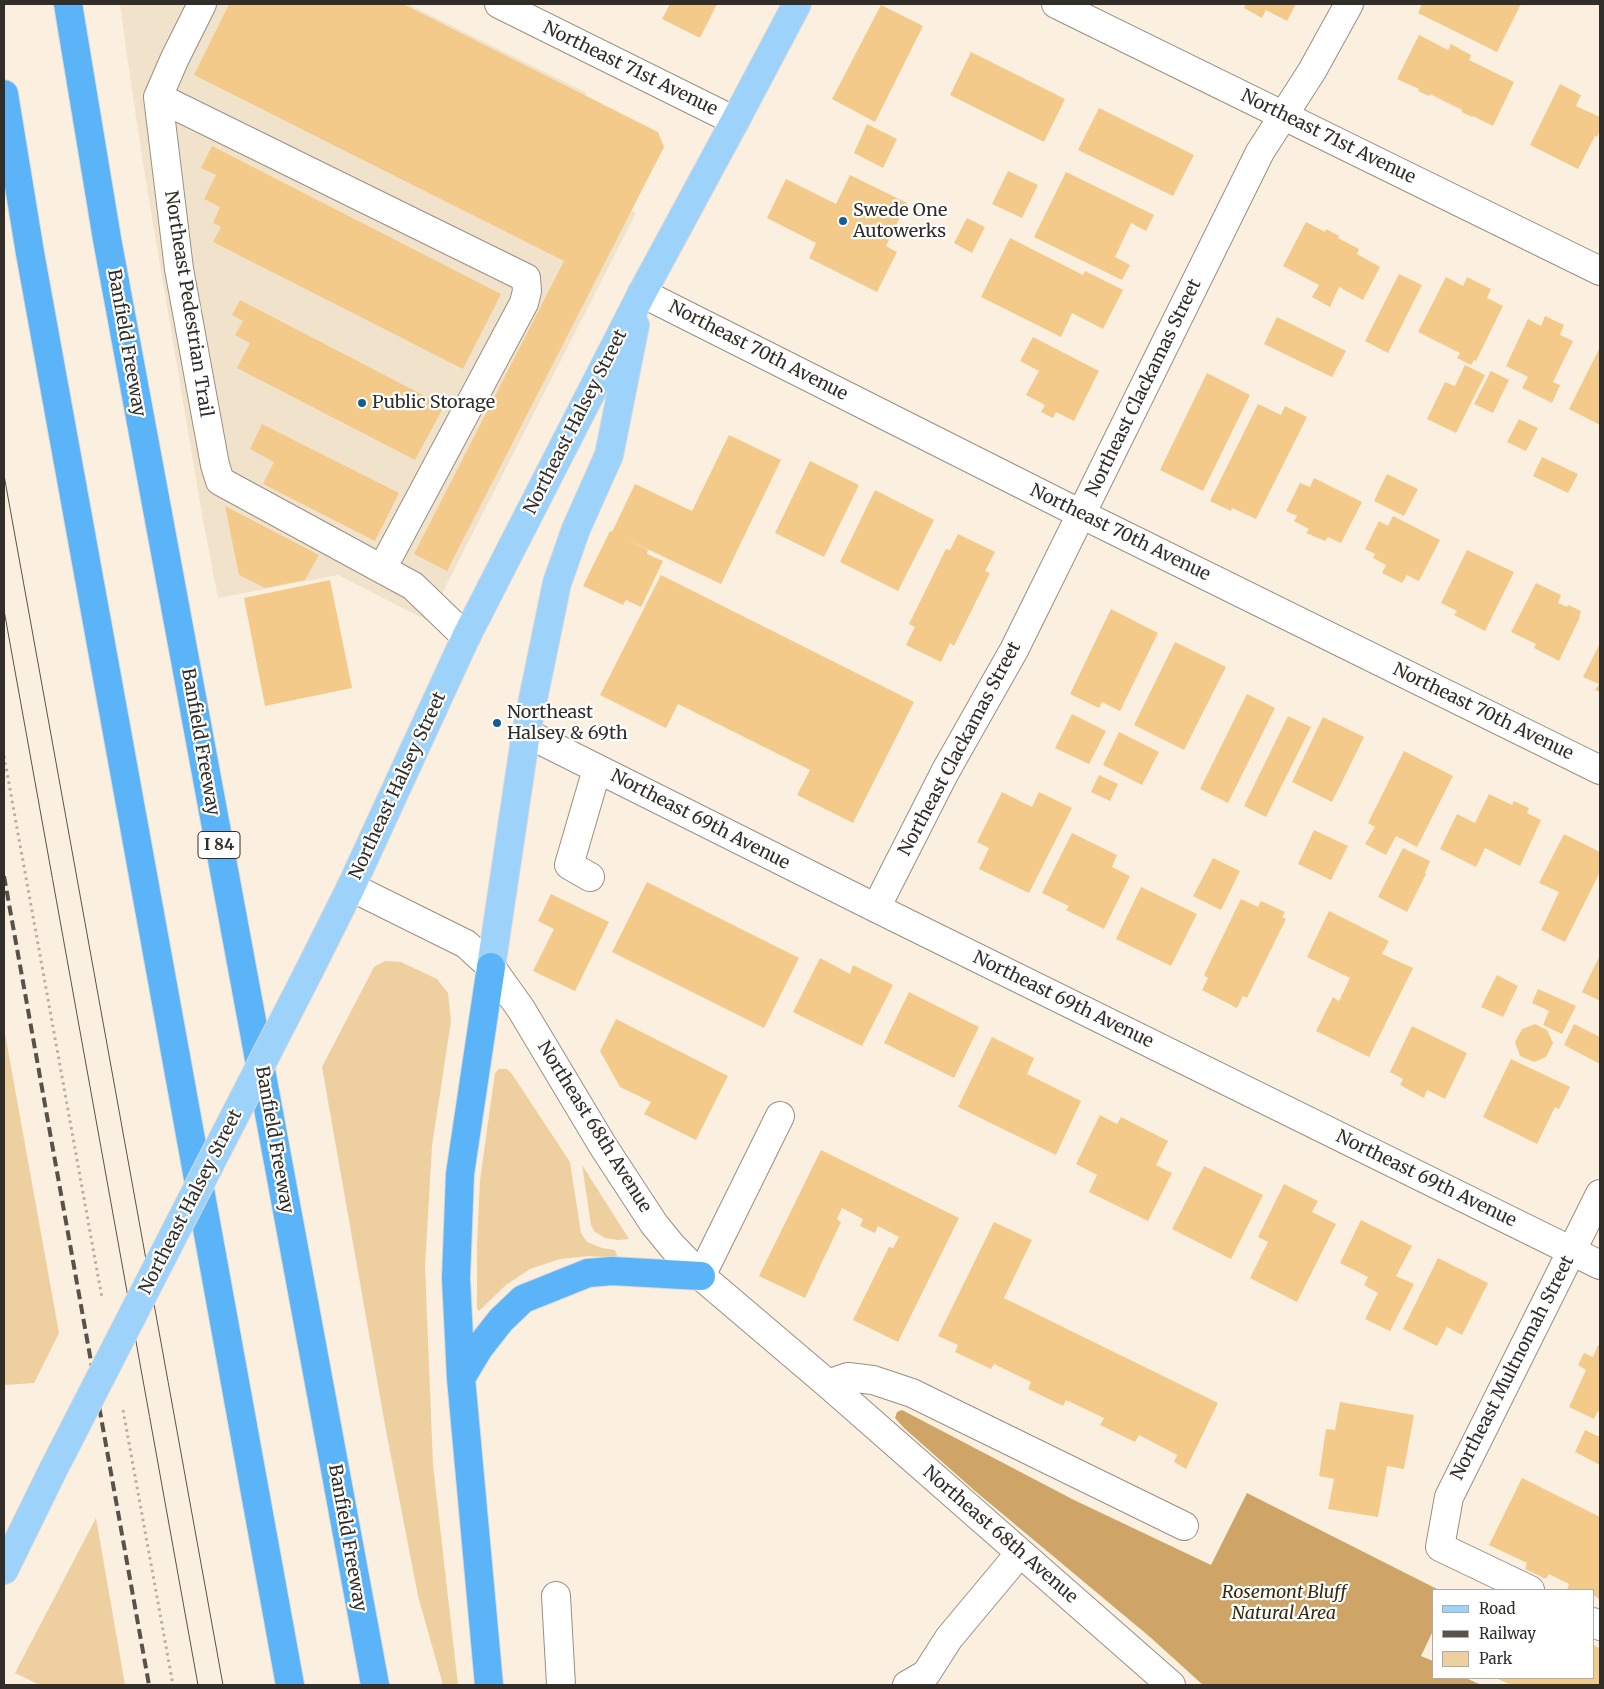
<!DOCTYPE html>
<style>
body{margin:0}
#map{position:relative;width:1604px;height:1689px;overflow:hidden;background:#fbf0e0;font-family:Merriweather,serif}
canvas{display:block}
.frame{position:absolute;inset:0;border:5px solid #312d28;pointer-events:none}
.legend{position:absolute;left:1432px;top:1589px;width:162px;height:90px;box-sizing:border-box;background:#fff;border:1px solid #adaba9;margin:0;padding:6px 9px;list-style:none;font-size:15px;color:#312d28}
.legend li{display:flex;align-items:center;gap:10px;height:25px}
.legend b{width:25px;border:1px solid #adaba9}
</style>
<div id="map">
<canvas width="1604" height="1689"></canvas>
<div class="frame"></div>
<ul class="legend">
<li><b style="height:6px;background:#9dd2fb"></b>Road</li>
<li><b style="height:6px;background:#58524b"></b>Railway</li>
<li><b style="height:14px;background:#eecf9f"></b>Park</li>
</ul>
</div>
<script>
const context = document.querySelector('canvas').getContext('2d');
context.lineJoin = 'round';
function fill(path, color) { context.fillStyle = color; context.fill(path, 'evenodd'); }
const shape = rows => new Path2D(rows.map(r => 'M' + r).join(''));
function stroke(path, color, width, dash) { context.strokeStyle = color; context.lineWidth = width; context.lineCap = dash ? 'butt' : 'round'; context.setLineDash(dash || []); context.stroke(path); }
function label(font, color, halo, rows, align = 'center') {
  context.font = font + ' Merriweather,serif'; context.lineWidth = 4.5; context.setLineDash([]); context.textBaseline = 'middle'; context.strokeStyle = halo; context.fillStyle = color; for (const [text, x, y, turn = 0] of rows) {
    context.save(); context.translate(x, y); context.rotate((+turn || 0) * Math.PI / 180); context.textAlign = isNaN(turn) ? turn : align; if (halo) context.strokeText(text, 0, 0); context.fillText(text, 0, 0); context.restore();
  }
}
fill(shape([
 [120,4,408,4,587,93,549,170,636,213,428,621,338,575,218,598,203,520,147,188,131,84]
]), '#f1e2cc');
fill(shape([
 [385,961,401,962,437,979,448,993,451,1021,432,1146,425,1266,433,1465,458,1685,443,1685,418,1596,385,1425,322,1067,374,967],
 [4,1028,59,1333,34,1383,4,1385],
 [499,1069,507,1069,512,1074,570,1162,581,1233,587,1242,602,1248,615,1250,618,1258,590,1256,560,1259,530,1269,506,1285,479,1311,477,1309,477,1247,480,1180,495,1073],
 [582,1165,629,1239,618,1240,605,1238,595,1232,591,1225],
 [96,1518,125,1685,40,1685,15,1673]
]), '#eecf9f');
fill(shape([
 [902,1410,1074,1500,1211,1565,1247,1493,1439,1590,1433,1590,1433,1631,1421,1656,1433,1661,1433,1678,1466,1678,1481,1685,1203,1685,1150,1637,975,1491,904,1428,895,1418,897,1412]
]), '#cea566');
fill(shape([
 [229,4,403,4,658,132,664,147,447,571,414,554,564,261,194,75],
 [670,4,717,4,700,38,662,19],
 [1246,4,1296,4,1287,21,1266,10,1262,18,1244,8],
 [1422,4,1521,4,1497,52,1418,13],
 [881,5,923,26,875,122,832,99],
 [1419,35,1448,50,1451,44,1471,55,1469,60,1514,82,1493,126,1473,116,1472,117,1462,112,1462,110,1430,94,1429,96,1418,91,1419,89,1397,79],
 [971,52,1065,99,1044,142,950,95],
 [1560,84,1581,95,1576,106,1600,117,1600,131,1597,137,1595,136,1578,169,1530,145],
 [1099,108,1194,155,1173,196,1078,150],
 [867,124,897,139,883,168,854,153],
 [212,146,501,294,463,369,213,242,221,227,213,223,220,207,204,199,216,175,201,168],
 [1008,171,1038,185,1022,218,992,204],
 [1066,172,1154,215,1146,231,1131,223,1115,257,1130,265,1122,280,1034,237],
 [850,175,907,203,886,246,897,252,877,292,809,258,816,243,767,218,786,179,836,204],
 [967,218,985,227,972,253,954,243],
 [1306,222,1325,232,1326,229,1339,236,1338,238,1359,249,1357,254,1380,267,1363,300,1339,287,1330,307,1312,297,1319,285,1283,266],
 [1010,238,1083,275,1085,271,1123,290,1103,329,1072,313,1061,337,981,297],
 [1399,274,1422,285,1388,353,1365,341],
 [1446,277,1463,286,1467,277,1491,289,1487,298,1503,306,1476,361,1474,360,1471,365,1457,358,1460,353,1418,332],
 [240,300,444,406,415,460,237,368,250,343,235,335,243,321,232,315],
 [1545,316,1564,325,1560,335,1573,341,1553,382,1560,385,1552,403,1522,388,1528,377,1506,366,1528,319,1541,326],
 [1277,317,1346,351,1332,377,1264,344],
 [1033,337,1099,371,1074,421,1056,412,1053,418,1041,412,1045,405,1026,395,1039,371,1020,361],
 [1599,349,1600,350,1600,425,1569,409],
 [1465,365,1485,375,1456,433,1427,419,1445,382,1455,386],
 [1491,371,1509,380,1493,413,1474,404],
 [1207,373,1250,395,1203,491,1160,470],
 [1258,404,1281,415,1285,406,1307,417,1256,519,1232,508,1231,511,1210,501],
 [1519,419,1538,428,1526,451,1507,442],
 [262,424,399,493,375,541,263,484,274,462,250,449],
 [729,435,781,460,721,584,626,539,648,550,647,554,663,561,641,607,626,600,623,605,583,586,610,531,612,532,635,484,692,511],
 [1542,457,1578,474,1568,493,1533,476],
 [810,461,859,485,824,557,775,533],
 [1387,474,1418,489,1404,516,1374,501],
 [1314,478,1362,502,1341,543,1328,537,1325,541,1306,533,1309,529,1294,521,1297,516,1286,511,1300,483,1310,487],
 [875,490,934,520,898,591,840,562],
 [225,506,319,555,305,580,265,588,239,575],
 [1393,516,1440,540,1419,581,1407,575,1402,583,1382,573,1386,565,1373,558,1375,554,1365,549,1379,521,1388,526],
 [958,534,995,552,985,571,990,573,954,646,950,643,941,662,906,645,915,627,909,624,946,549,950,550],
 [1467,550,1514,572,1485,631,1454,615,1457,611,1441,603],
 [661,575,914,702,853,823,797,795,810,770,678,704,666,728,600,695],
 [330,580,352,688,265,706,244,598],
 [1536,583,1561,595,1558,603,1567,607,1568,605,1581,611,1579,617,1580,617,1559,661,1534,648,1536,644,1511,632],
 [1111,609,1158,633,1120,711,1102,702,1099,708,1070,694],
 [1175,642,1226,667,1184,750,1134,725],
 [1600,643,1600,692,1595,690,1599,684,1583,677],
 [1247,694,1275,708,1228,803,1200,789],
 [1072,714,1106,731,1089,764,1055,748],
 [1288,716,1311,727,1266,817,1244,806],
 [1323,717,1364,737,1332,802,1292,782],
 [1119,732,1159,752,1142,785,1103,765],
 [1404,751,1453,776,1417,847,1396,836,1386,855,1365,844,1375,827,1368,823],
 [1099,775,1118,784,1110,801,1091,792],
 [1002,792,1032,807,1039,792,1072,808,1029,893,979,869,989,848,977,842],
 [1489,794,1512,805,1514,801,1529,808,1527,813,1541,820,1520,866,1485,848,1476,867,1440,849,1457,814,1475,823],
 [1314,830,1348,846,1331,880,1298,864],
 [1072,833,1117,855,1112,867,1130,876,1104,929,1066,910,1069,906,1042,893],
 [1564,834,1600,852,1600,872,1565,942,1541,930,1559,892,1539,883],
 [1403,848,1430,861,1425,873,1426,874,1407,912,1378,897],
 [1213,858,1240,871,1221,910,1193,896],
 [647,882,799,958,764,1028,612,952],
 [1141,887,1197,914,1171,966,1116,939],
 [551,894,609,922,575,991,533,971,554,929,538,921],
 [1241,899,1258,907,1261,901,1285,912,1282,917,1286,919,1247,998,1243,996,1237,1008,1202,990,1208,978,1204,975],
 [1329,911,1389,941,1382,954,1413,968,1369,1057,1316,1031,1333,997,1339,1001,1350,978,1307,957],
 [1600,955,1600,1001,1582,992],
 [820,958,850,974,853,965,893,985,862,1046,793,1012],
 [1497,975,1518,986,1503,1017,1481,1007],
 [1538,989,1576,1006,1562,1034,1543,1025,1549,1011,1532,1003],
 [909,992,979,1027,954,1078,884,1043],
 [616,1019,728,1076,696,1140,644,1114,651,1102,620,1087,600,1051],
 [1535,1024,1547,1030,1553,1043,1546,1057,1534,1062,1520,1056,1515,1042,1522,1029],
 [1574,1024,1600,1037,1600,1064,1564,1045],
 [1412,1026,1467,1053,1445,1099,1427,1090,1424,1098,1400,1085,1403,1079,1390,1072],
 [992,1037,1034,1058,1027,1074,1081,1101,1056,1155,958,1107],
 [1511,1059,1570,1087,1559,1109,1555,1107,1537,1144,1483,1117],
 [1100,1115,1117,1124,1121,1117,1168,1141,1156,1165,1172,1173,1148,1221,1089,1192,1097,1175,1076,1164],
 [821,1150,959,1218,898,1342,853,1320,889,1247,893,1248,899,1237,878,1226,875,1233,860,1226,863,1219,842,1208,837,1219,841,1222,805,1298,759,1276],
 [1204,1166,1263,1195,1231,1259,1172,1229],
 [1284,1184,1318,1201,1312,1212,1336,1224,1297,1302,1250,1278,1268,1242,1258,1237],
 [1361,1220,1412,1246,1396,1276,1414,1284,1390,1331,1365,1319,1378,1293,1364,1285,1368,1277,1340,1263],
 [994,1222,1032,1240,1004,1298,1218,1403,1186,1469,1174,1462,1177,1455,1139,1435,1135,1442,1100,1425,1104,1418,1066,1400,1063,1406,1028,1389,1031,1382,994,1364,991,1369,955,1352,958,1345,938,1336],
 [1438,1258,1488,1283,1462,1335,1447,1327,1437,1346,1403,1329],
 [1598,1345,1600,1346,1600,1412,1598,1411,1594,1419,1569,1407,1586,1370,1578,1365,1584,1353,1593,1357],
 [1340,1402,1414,1415,1404,1469,1387,1466,1378,1517,1328,1509,1334,1479,1319,1476,1326,1429,1335,1430],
 [1585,1430,1600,1437,1600,1465,1575,1452],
 [1522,1478,1600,1517,1600,1599,1593,1595,1593,1590,1567,1590,1569,1584,1549,1574,1546,1579,1525,1569,1527,1563,1489,1545],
 [1593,1645,1600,1648,1600,1685,1511,1685,1496,1678,1593,1678]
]), '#f4ca8a');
const minor = shape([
 [202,4,175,58,158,97,179,269,215,465,220,481,413,586,466,637],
 [499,4,735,121],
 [1056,4,1600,271],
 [158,97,526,278,527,291,524,303,382,569],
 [642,293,1081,514,1600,770],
 [526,733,876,908,1600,1265],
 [590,877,569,865,597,769],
 [351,887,466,944,491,967,521,1009,603,1146,654,1224,672,1246,701,1276,828,1384,1171,1685],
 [876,908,945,772,1014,650,1260,152,1312,71,1349,4],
 [701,1276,780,1116],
 [828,1384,848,1377,873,1380,912,1393,1184,1526],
 [1530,1590,1440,1547,1449,1497,1600,1194],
 [556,1596,561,1685],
 [1593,1622,1600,1626],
 [907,1685,926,1674,949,1638,1020,1553]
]);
const major = shape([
 [491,967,526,733,557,583,576,529,609,455,635,325],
 [308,973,351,887,466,637,642,293,735,121,797,4],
 [4,1570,52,1472]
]);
const highway = shape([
 [68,4,107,239,375,1685],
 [4,94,30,253,290,1685],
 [461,1378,479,1348,501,1320,523,1299,588,1273,612,1271,701,1276],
 [489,1685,461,1378,456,1278,460,1174,491,967]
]);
stroke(minor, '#998f81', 30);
stroke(major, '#dad9d8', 30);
stroke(highway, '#dad9d8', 30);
stroke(shape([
 [4,756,102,1298],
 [123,1410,173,1685]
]), '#b8afa3', 3, [2.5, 4]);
stroke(minor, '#fff', 28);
stroke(major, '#9dd2fb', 28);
stroke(highway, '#5bb4f8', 28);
stroke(shape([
 [4,475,223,1685],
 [4,610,198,1685]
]), '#58524b', 1);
stroke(shape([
 [4,876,149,1685]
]), '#58524b', 4, [10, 5]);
const majorBridge = shape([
 [52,1472,308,973]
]);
stroke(majorBridge, '#dad9d8', 30, []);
stroke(majorBridge, '#9dd2fb', 28);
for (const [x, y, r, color] of [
 [843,221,5,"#125f92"],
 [362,403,5,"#125f92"],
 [497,723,5,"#125f92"]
]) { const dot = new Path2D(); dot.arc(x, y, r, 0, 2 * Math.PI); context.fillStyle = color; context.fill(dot); stroke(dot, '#fff', 2); }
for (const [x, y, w] of [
 [219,845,42]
]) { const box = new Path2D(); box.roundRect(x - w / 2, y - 13.5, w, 27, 4); context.fillStyle = '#fff'; context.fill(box); stroke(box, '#312d28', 1); }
label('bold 16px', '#312d28', null, [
 ["I 84",219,845]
]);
label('18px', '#312d28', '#fff', [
 ["Northeast 71st Avenue",630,69,26],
 ["Northeast 71st Avenue",1328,137,26],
 ["Northeast Pedestrian Trail",188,304,81],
 ["Banfield Freeway",126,343,80],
 ["Northeast 70th Avenue",758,351,27],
 ["Northeast Clackamas Street",1144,388,-64],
 ["Northeast Halsey Street",576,422,-63],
 ["Northeast 70th Avenue",1120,533,26],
 ["Northeast 70th Avenue",1483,712,26],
 ["Banfield Freeway",200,742,80],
 ["Northeast Clackamas Street",960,749,-62],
 ["Northeast Halsey Street",398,786,-65],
 ["Northeast 69th Avenue",700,820,27],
 ["Northeast 69th Avenue",1063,1000,26],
 ["Northeast 68th Avenue",594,1127,58],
 ["Banfield Freeway",274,1140,80],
 ["Northeast 69th Avenue",1426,1179,26],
 ["Northeast Halsey Street",191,1202,-63],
 ["Northeast Multnomah Street",1513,1368,-63],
 ["Northeast 68th Avenue",1000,1535,41],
 ["Banfield Freeway",347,1538,80]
]);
label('18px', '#312d28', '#fff', [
 ["Swede One",853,211],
 ["Autowerks",853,232],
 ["Public Storage",372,403],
 ["Northeast",507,713],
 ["Halsey & 69th",507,734]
], 'left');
label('italic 18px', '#3b2a0d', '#fff', [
 ["Rosemont Bluff",1284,1593],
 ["Natural Area",1284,1614]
]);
</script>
